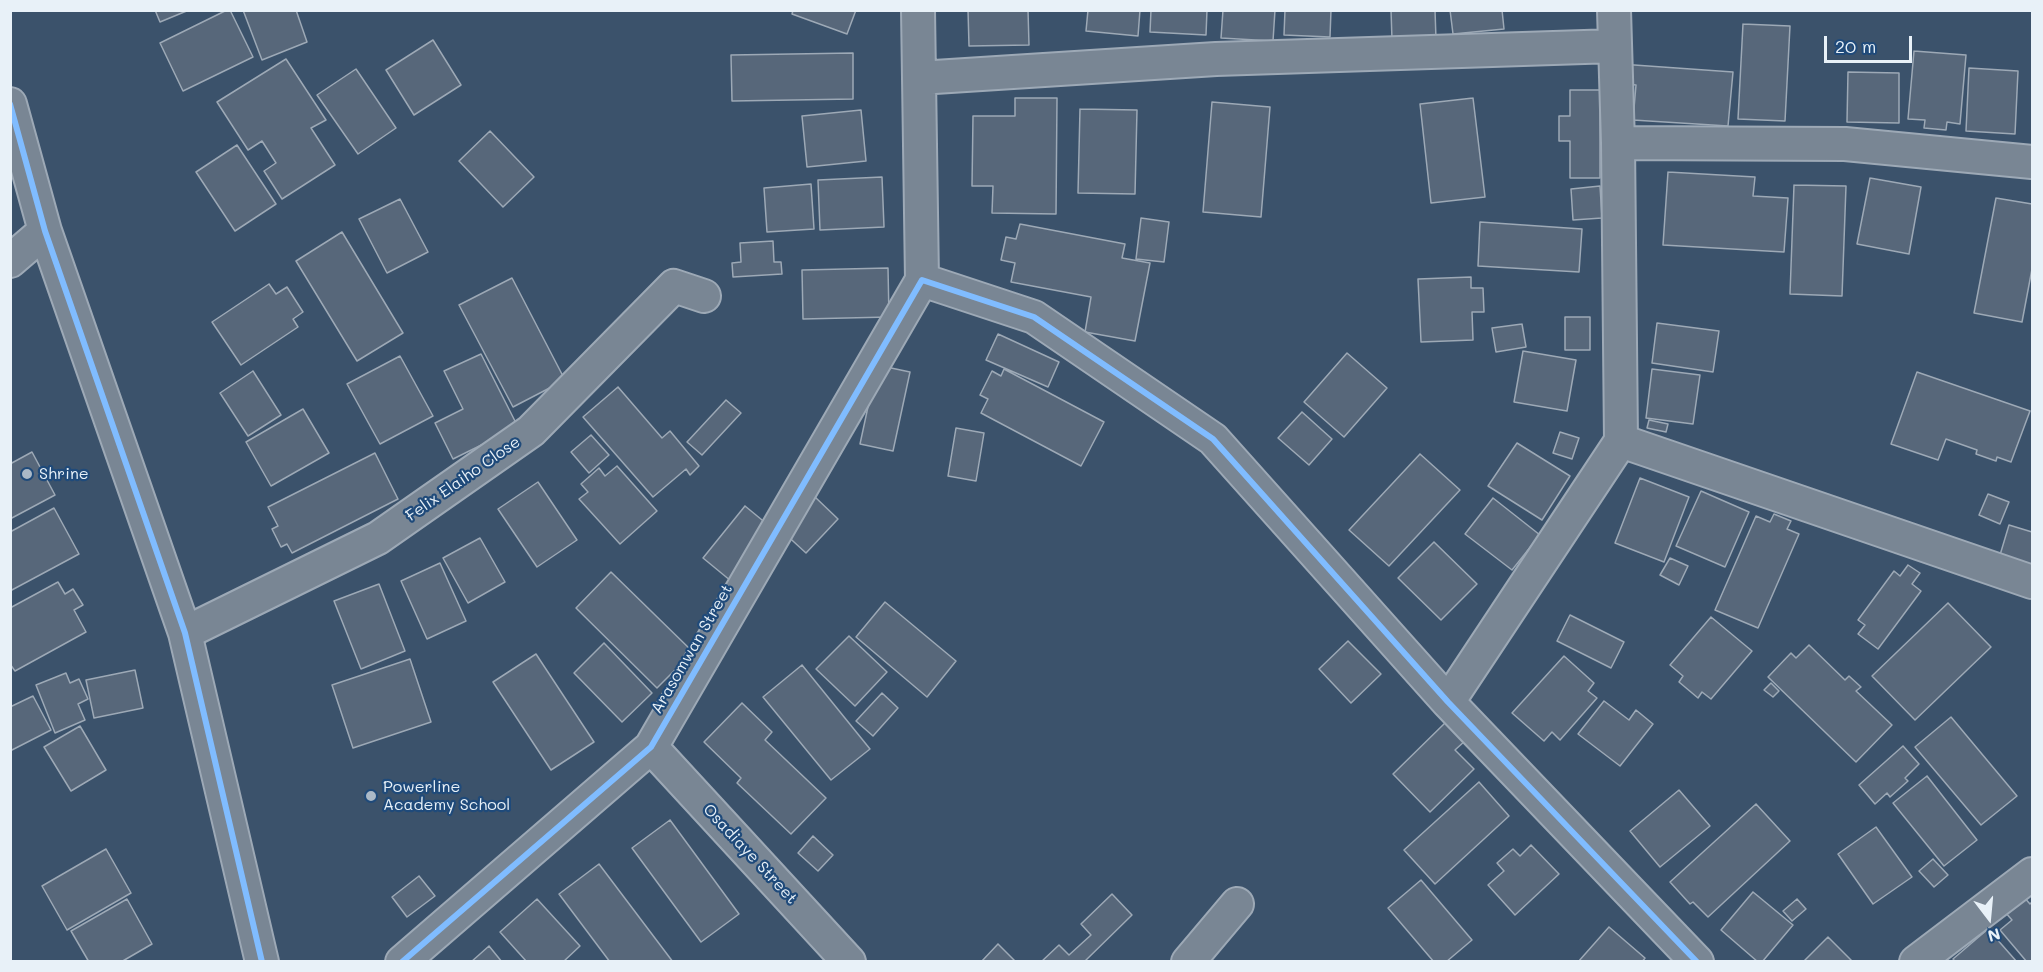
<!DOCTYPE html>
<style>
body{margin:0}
#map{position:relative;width:2043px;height:972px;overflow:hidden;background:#3b526b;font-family:Mali,sans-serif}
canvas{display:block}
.frame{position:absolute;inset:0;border:12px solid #e8f1f8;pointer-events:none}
.north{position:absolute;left:1959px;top:888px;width:60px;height:60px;-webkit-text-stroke:4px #1f4a7a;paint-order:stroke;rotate:164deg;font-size:16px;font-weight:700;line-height:24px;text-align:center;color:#e8f1f8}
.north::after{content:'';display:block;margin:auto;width:21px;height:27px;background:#e8f1f8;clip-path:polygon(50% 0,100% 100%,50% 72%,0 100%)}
.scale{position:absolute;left:1824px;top:36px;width:88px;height:27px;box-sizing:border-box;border:3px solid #e8f1f8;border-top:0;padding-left:8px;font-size:18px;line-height:21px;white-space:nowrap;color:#e8f1f8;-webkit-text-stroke:4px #1f4a7a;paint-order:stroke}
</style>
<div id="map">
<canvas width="2043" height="972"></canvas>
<div class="frame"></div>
<div class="north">N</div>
<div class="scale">20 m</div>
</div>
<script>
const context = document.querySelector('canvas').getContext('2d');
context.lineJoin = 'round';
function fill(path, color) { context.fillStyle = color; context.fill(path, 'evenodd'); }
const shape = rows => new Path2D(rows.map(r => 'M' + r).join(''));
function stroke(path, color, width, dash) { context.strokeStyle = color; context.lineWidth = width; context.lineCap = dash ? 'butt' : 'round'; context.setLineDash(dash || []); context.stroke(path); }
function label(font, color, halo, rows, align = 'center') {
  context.font = font + ' Mali,sans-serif'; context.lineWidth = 4.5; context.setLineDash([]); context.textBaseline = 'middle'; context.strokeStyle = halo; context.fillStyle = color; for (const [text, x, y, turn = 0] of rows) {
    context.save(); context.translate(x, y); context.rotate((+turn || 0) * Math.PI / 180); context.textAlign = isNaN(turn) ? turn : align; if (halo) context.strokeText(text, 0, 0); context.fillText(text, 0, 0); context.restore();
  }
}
const building = shape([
 [155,10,189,10,160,22,155,10],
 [227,10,230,10,253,57,183,91,160,43,227,10],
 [243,10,296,10,307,42,262,60,243,10],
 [793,10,856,10,847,34,792,14,793,10],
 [968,10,1028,10,1029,45,969,46,968,10],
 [1088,10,1140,10,1138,36,1086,31,1088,10],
 [1151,10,1207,10,1206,35,1150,32,1151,10],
 [1223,10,1275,10,1273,41,1221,38,1223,10],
 [1285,10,1331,10,1330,37,1284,35,1285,10],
 [1391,10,1435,10,1436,39,1392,40,1391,10],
 [1450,10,1502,10,1504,29,1453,34,1450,10],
 [1743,24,1790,26,1785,121,1738,119,1743,24],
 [433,40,461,85,414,115,386,70,433,40],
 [1914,51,1966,55,1960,124,1947,122,1946,130,1924,128,1925,120,1908,119,1914,51],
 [853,53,853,99,732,101,731,55,853,53],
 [286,59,326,120,311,128,335,165,282,199,264,171,276,163,262,141,248,150,217,102,286,59],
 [1620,64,1733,72,1728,126,1633,120,1636,85,1618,83,1620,64],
 [1969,68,2018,71,2015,134,1966,131,1969,68],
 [356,69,396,128,358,154,317,95,356,69],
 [1848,72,1899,73,1899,123,1847,122,1848,72],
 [1570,90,1600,90,1600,178,1570,178,1570,141,1559,141,1559,116,1570,116,1570,90],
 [1015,98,1057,98,1056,214,992,213,993,186,972,186,973,116,1015,116,1015,98],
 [1473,98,1485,197,1431,203,1420,104,1473,98],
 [1212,102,1270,107,1261,217,1203,212,1212,102],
 [1080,109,1137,110,1135,194,1078,193,1080,109],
 [861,110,866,161,807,167,802,116,861,110],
 [490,131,534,177,503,207,459,161,490,131],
 [237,145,276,204,235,231,196,172,237,145],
 [1668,172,1755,177,1753,196,1788,198,1784,252,1663,245,1668,172],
 [882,177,884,227,820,230,818,180,882,177],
 [1870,178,1921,187,1909,254,1857,244,1870,178],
 [811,184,814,229,767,232,764,188,811,184],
 [1794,185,1846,186,1842,296,1790,294,1794,185],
 [1600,186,1602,218,1573,220,1571,189,1600,186],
 [1996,198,2032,204,2032,269,2022,322,1974,313,1996,198],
 [400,199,428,252,387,273,359,219,400,199],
 [1141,218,1169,222,1164,262,1136,259,1141,218],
 [1480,222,1582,229,1579,272,1478,266,1480,222],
 [1020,224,1125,244,1122,258,1150,263,1135,341,1085,332,1091,297,1011,282,1015,263,1001,260,1006,237,1016,239,1020,224],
 [342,232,403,333,357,361,296,261,342,232],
 [773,241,774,262,781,262,782,274,733,277,732,263,741,262,740,243,773,241],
 [888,268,889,317,803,319,802,270,888,268],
 [1471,277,1471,288,1483,288,1484,312,1472,312,1473,340,1421,342,1418,279,1471,277],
 [512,278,565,380,513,407,459,305,512,278],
 [269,284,276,294,287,287,303,312,293,319,298,327,241,365,212,322,269,284],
 [1565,317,1590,317,1590,350,1565,350,1565,317],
 [1657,323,1719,331,1713,372,1652,363,1657,323],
 [1522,324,1526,347,1496,352,1492,328,1522,324],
 [998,334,1059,362,1048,387,986,360,998,334],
 [1523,351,1576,360,1567,411,1514,402,1523,351],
 [1347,353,1387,388,1344,437,1304,402,1347,353],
 [481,354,518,427,453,459,435,423,463,409,444,371,481,354],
 [400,356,433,416,380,444,347,384,400,356],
 [877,365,910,372,893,451,860,444,877,365],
 [1004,369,1104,422,1081,466,981,413,988,399,980,395,992,371,1001,376,1004,369],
 [1652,369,1700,375,1693,424,1646,418,1652,369],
 [253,371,281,415,248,436,220,393,253,371],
 [1917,372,2030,411,2011,462,1997,457,1996,461,1976,454,1977,450,1946,439,1938,460,1891,444,1917,372],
 [618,387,662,438,670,431,699,466,690,475,686,469,653,497,583,417,618,387],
 [726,400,741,413,702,455,687,442,726,400],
 [303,409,329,453,271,486,246,442,303,409],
 [1302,412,1332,439,1309,465,1278,438,1302,412],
 [1649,420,1668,424,1666,432,1647,428,1649,420],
 [956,428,984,433,976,481,948,476,956,428],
 [1560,432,1579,438,1572,459,1553,453,1560,432],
 [591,435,609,455,589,473,571,452,591,435],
 [1517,443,1570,476,1542,520,1488,486,1517,443],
 [32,452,55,495,10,519,10,464,32,452],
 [375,453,398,499,292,553,287,544,281,547,272,529,278,526,268,507,375,453],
 [1420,454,1460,490,1389,566,1349,530,1420,454],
 [617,466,657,511,620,544,579,499,588,492,581,484,599,468,605,476,617,466],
 [1640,478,1689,497,1664,562,1615,543,1640,478],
 [538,482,577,540,537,567,498,509,538,482],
 [1701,491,1749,512,1725,567,1676,546,1701,491],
 [1988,494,2009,502,2000,524,1979,515,1988,494],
 [815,497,838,519,806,553,782,531,815,497],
 [1493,498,1540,535,1512,570,1465,534,1493,498],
 [745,506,773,529,731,581,703,558,745,506],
 [54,508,79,554,10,591,10,532,54,508],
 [1774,514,1791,521,1787,529,1799,534,1758,628,1715,610,1756,516,1770,522,1774,514],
 [2009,525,2032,532,2032,576,1997,565,2009,525],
 [480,538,505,582,468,603,443,558,480,538],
 [1434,542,1477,584,1441,620,1398,578,1434,542],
 [1670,558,1688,566,1679,585,1660,575,1670,558],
 [440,563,466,621,427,639,401,581,440,563],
 [1908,565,1920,573,1912,584,1921,591,1878,649,1858,634,1865,625,1858,620,1894,571,1900,576,1908,565],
 [611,572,693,652,657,688,576,608,611,572],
 [58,582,65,594,73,589,83,605,74,610,86,632,15,671,10,664,10,608,58,582],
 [379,584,405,651,361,669,334,601,379,584],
 [885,602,956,661,927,697,856,637,885,602],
 [1948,603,1991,647,1915,720,1872,676,1948,603],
 [1570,615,1624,642,1611,668,1557,641,1570,615],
 [1711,617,1752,651,1711,699,1702,692,1698,698,1679,682,1683,676,1670,665,1711,617],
 [849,636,887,672,855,706,816,669,849,636],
 [1348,641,1381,674,1351,703,1319,669,1348,641],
 [604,643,652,693,622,722,574,673,604,643],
 [1809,645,1845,680,1849,676,1861,687,1856,691,1892,725,1856,762,1768,677,1791,653,1796,658,1809,645],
 [536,654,594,742,551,770,493,682,536,654],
 [1564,656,1594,683,1588,691,1597,698,1560,740,1552,732,1544,741,1512,713,1564,656],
 [410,659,431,722,353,748,332,685,410,659],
 [802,665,870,749,831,780,763,697,802,665],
 [135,670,143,708,94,718,86,680,135,670],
 [66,673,70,683,79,679,88,699,78,704,85,720,55,733,36,685,66,673],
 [1771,683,1779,691,1773,697,1764,690,1771,683],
 [882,693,898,708,873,736,856,721,882,693],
 [33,696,51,730,10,751,10,707,33,696],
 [1604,701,1629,720,1636,710,1653,724,1620,766,1578,734,1604,701],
 [742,703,772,732,765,740,826,798,791,834,737,783,741,778,704,742,742,703],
 [1951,717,2017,796,1981,825,1915,747,1951,717],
 [1447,721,1466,740,1455,750,1474,769,1430,812,1393,774,1447,721],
 [80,726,106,770,71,791,44,747,80,726],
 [1903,746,1919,764,1905,778,1908,781,1890,797,1887,793,1875,804,1859,785,1903,746],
 [1927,776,1977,840,1944,866,1893,803,1927,776],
 [1479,782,1509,816,1435,884,1404,850,1479,782],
 [1679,790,1710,826,1660,867,1630,831,1679,790],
 [1756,804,1790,841,1708,917,1693,902,1690,904,1670,882,1756,804],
 [670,820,739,914,701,942,632,848,670,820],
 [1876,827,1912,877,1873,904,1838,854,1876,827],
 [813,836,833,855,818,871,798,853,813,836],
 [1531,845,1559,874,1515,915,1488,885,1504,871,1497,863,1513,849,1520,856,1531,845],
 [106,849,131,893,67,930,42,886,106,849],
 [1933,859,1948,875,1934,887,1919,871,1933,859],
 [599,864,673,962,610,962,559,894,599,864],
 [419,876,435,896,407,917,392,897,419,876],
 [1421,880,1472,940,1446,962,1434,962,1388,908,1421,880],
 [1753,892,1793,925,1762,962,1758,962,1721,930,1753,892],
 [1112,894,1132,915,1084,962,1041,962,1059,945,1069,955,1091,935,1081,924,1112,894],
 [2023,896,2030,904,2032,902,2032,962,2027,962,2000,930,2012,920,2005,912,2023,896],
 [127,899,152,944,121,962,89,962,71,931,127,899],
 [537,899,580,946,563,962,527,962,500,932,537,899],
 [1797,899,1806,909,1792,921,1783,911,1797,899],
 [1609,927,1645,958,1642,962,1578,962,1609,927],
 [1988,929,2017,962,1956,962,1953,959,1988,929],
 [1828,937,1853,962,1803,962,1828,937],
 [998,944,1016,962,981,962,998,944],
 [489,946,502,962,471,962,489,946]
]);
fill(building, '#57677a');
stroke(building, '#9da9b6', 1.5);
const street = shape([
 [918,10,922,280],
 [919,78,1216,59,1615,46],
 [10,104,45,231,185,633,262,962],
 [1618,143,1845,144,2032,162],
 [10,261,45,231],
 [922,280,1034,317,1213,439,1448,702,1697,962],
 [1621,441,2032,582],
 [185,633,378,538,531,431,674,286,704,296],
 [1448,702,1621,441,1618,143,1614,10],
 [651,747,849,962],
 [402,962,651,747,922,280],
 [1188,962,1237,904],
 [1916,962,2032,874]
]);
stroke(street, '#9da9b6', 36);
stroke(street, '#798694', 32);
stroke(shape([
 [10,104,45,231,185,633,262,962],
 [402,962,651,747,922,280,1034,317,1213,439,1448,702,1697,962]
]), '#80bcff', 6);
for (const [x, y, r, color] of [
 [27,474,6,"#abb9c7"],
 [371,796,6,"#abb9c7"]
]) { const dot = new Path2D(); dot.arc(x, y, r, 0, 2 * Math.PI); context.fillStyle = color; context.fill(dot); stroke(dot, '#1f4a7a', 2); }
label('16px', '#e8f1f8', '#1f4a7a', [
 ["Shrine",39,474],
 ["Powerline",383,787],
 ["Academy School",383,805]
], 'left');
label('16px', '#e8f1f8', '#1f4a7a', [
 ["Felix Elaiho Close",463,479,-35],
 ["Arasomwan Street",692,649,-60],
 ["Osadiaye Street",750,854,47]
]);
</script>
